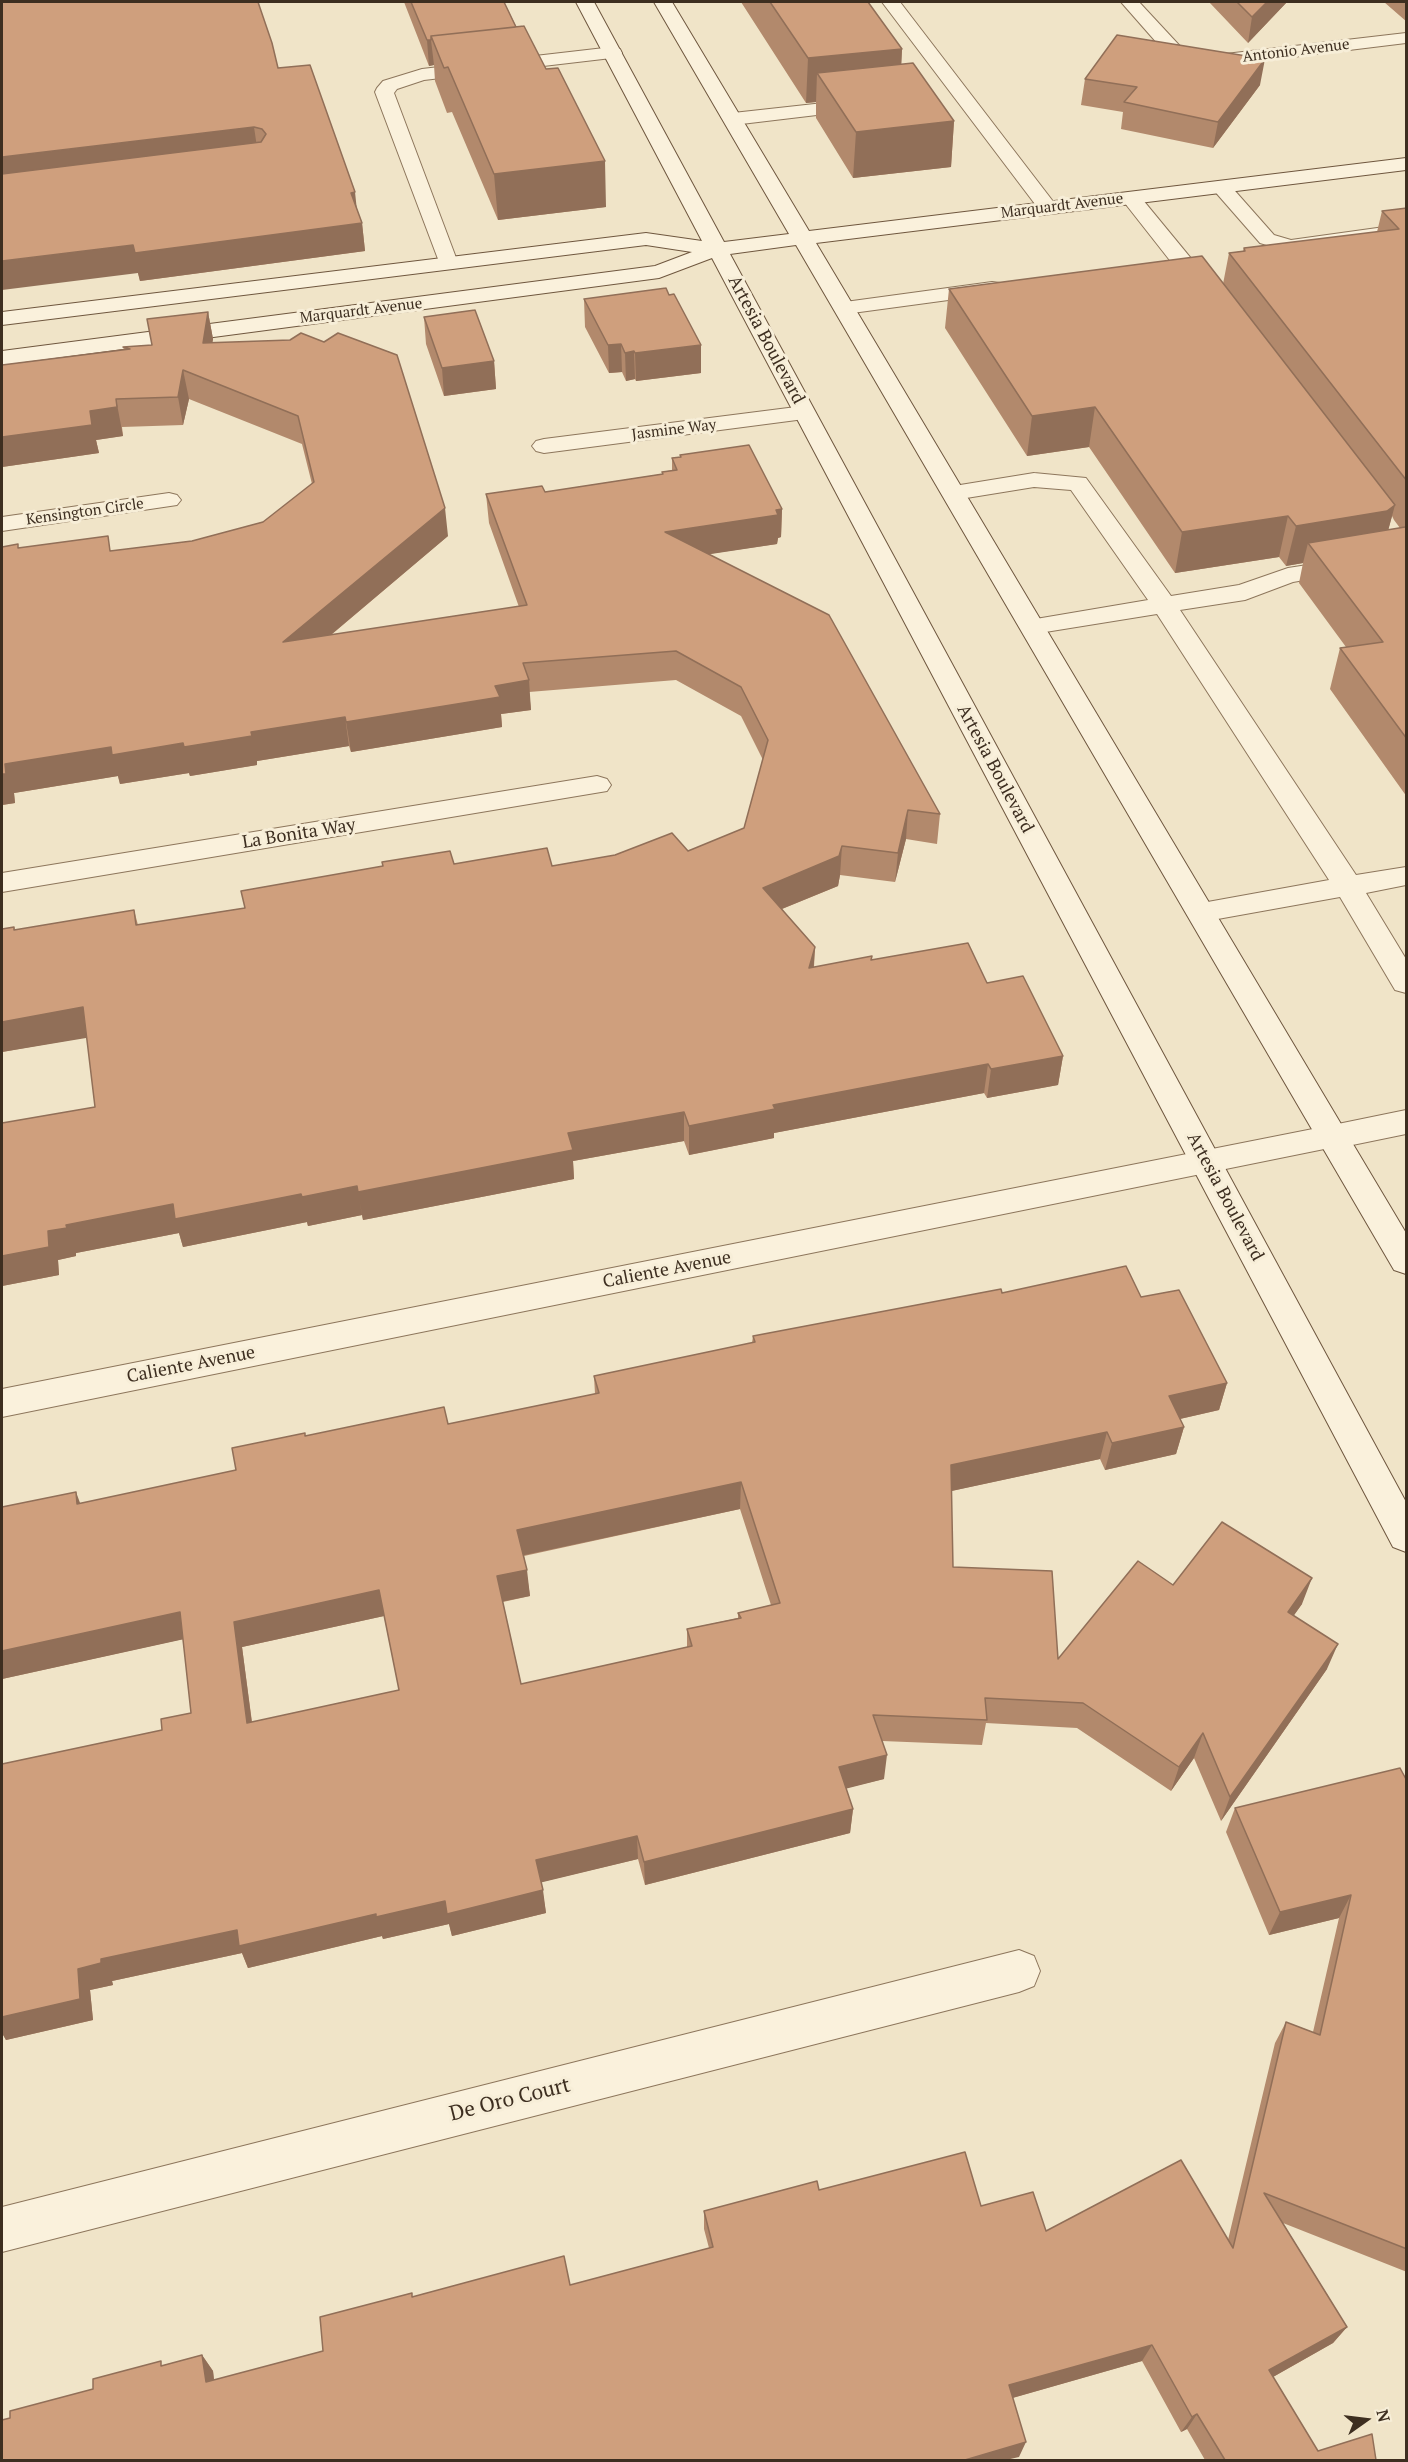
<!DOCTYPE html>
<style>
body{margin:0}
#map{position:relative;width:1408px;height:2462px;overflow:hidden;background:#f0e4c8;font-family:"PT Serif",serif}
canvas{display:block}
.frame{position:absolute;inset:0;border:3px solid #3d2e20;pointer-events:none}
.north{position:absolute;left:1336px;top:2390px;width:60px;height:60px;-webkit-text-stroke:4px #f7eed8;paint-order:stroke;rotate:76deg;font-size:16px;font-weight:700;line-height:24px;text-align:center;color:#3d2e20}
.north::after{content:'';display:block;margin:auto;width:21px;height:27px;background:#3d2e20;clip-path:polygon(50% 0,100% 100%,50% 72%,0 100%)}
</style>
<div id="map">
<canvas width="1408" height="2462"></canvas>
<div class="frame"></div>
<div class="north">N</div>
</div>
<script>
const context = document.querySelector('canvas').getContext('2d');
context.lineJoin = 'round';
const shape = rows => new Path2D(rows.map(r => 'M' + r).join(''));
function stroke(path, color, width, dash) { context.strokeStyle = color; context.lineWidth = width; context.lineCap = dash ? 'butt' : 'round'; context.setLineDash(dash || []); context.stroke(path); }
function fill(path, color) { context.fillStyle = color; context.fill(path, 'evenodd'); }
function label(font, color, halo, rows, align = 'center') {
  context.font = font + ' "PT Serif",serif'; context.lineWidth = 6; context.setLineDash([]); context.textBaseline = 'middle'; context.strokeStyle = halo; context.fillStyle = color; for (const [text, x, y, turn = 0] of rows) {
    context.save(); context.translate(x, y); context.rotate((+turn || 0) * Math.PI / 180); context.textAlign = isNaN(turn) ? turn : align; if (halo) context.strokeText(text, 0, 0); context.fillText(text, 0, 0); context.restore();
  }
}
const service = shape([
 [882,2,900,2,1055,204,1058,208,1055,212,1041,212,882,2],
 [613,47,620,49,622,53,620,57,424,80,397,89,394,93,458,263,455,267,448,269,441,267,375,92,377,88,383,81,422,69,613,47],
 [860,99,867,101,870,105,867,109,733,125,726,123,723,119,726,115,733,113,860,99],
 [1221,181,1228,183,1274,235,1291,240,1406,224,1406,236,1290,252,1283,250,1260,243,1211,187,1214,183,1221,181],
 [1131,192,1138,194,1217,290,1220,295,1217,300,1209,301,1201,300,1124,202,1121,198,1124,194,1131,192],
 [992,282,1000,283,1003,288,1000,293,845,314,837,313,834,308,837,303,845,302,992,282],
 [1034,473,1086,478,1171,596,1239,585,1288,568,1346,559,1355,561,1358,566,1355,571,1293,582,1245,600,1180,610,1356,875,1406,867,1406,885,1366,893,1406,959,1406,993,1395,990,1340,897,1201,922,1191,919,1186,912,1191,905,1329,880,1157,614,1033,634,1024,631,1020,626,1024,621,1148,600,1071,490,1034,487,954,500,946,498,942,493,946,488,954,486,1034,473],
 [1406,1110,1406,1134,1333,1149,1322,1145,1317,1137,1322,1129,1333,1125,1406,1110]
]);
const minor = shape([
 [1121,2,1139,2,1191,58,1406,33,1406,43,1186,70,1179,68,1121,2],
 [804,406,812,408,815,413,812,418,544,453,536,451,532,446,536,441,544,439,804,406],
 [169,493,177,495,181,500,177,505,2,531,2,517,169,493],
 [597,776,607,779,611,785,607,791,2,892,2,873,597,776],
 [1333,1125,1344,1129,1349,1137,1344,1145,2,1417,2,1389,1333,1125],
 [1019,1950,1034,1956,1040,1971,1034,1986,1019,1992,2,2252,2,2207,1019,1950]
]);
const secondary = shape([
 [576,2,594,2,724,242,789,234,654,2,672,2,809,231,1406,158,1406,170,816,243,1406,1233,1406,1274,1394,1270,796,245,730,254,1406,1502,1406,1552,1393,1547,712,258,659,278,2,365,2,351,655,266,692,252,646,245,2,325,2,312,646,233,702,241,576,2]
]);
stroke(service, '#8d765c', 2);
stroke(minor, '#8d765c', 2);
stroke(secondary, '#6f573f', 2);
fill(service, '#faf1dc');
fill(minor, '#faf1dc');
fill(secondary, '#faf1dc');
fill(shape([
 [404,2,504,2,606,207,498,220,452,112,447,113,435,81,434,65,429,66],
 [741,2,868,2,902,49,901,65,954,121,951,167,853,178,816,118,816,102,806,103],
 [1209,2,1287,2,1248,43],
 [1384,2,1407,2,1407,22],
 [278,68,357,212,362,223,365,251,140,281,138,273],
 [1085,79,1260,85,1213,148,1121,129,1123,112,1081,105],
 [1407,208,1407,797,1330,689,1340,648,1346,647,1299,583,1303,563,1286,566,1279,557,1175,573,1089,447,1027,456,945,328,949,289,1223,284,1229,253,1243,251,1244,248,1377,232,1382,211],
 [1392,516,1394,520,1400,528,1388,530],
 [584,299,701,373,636,381,635,379,626,381,622,372,609,373,585,327],
 [208,312,213,339,212,343,448,536,331,635,519,607,489,523,486,494,545,492,662,474,662,472,672,470,672,458,680,457,680,455,782,509,781,537,778,538,777,544,708,554,940,814,937,844,906,839,895,882,840,875,838,886,782,909,815,947,814,967,871,960,987,983,1063,1056,1058,1085,987,1098,984,1093,905,1108,774,1133,774,1138,689,1155,684,1141,573,1161,574,1179,363,1220,362,1215,308,1226,307,1222,183,1247,179,1233,76,1253,76,1256,58,1260,59,1275,2,1286,95,1107,87,1037,2,1052,2,929,14,927,15,930,134,910,138,925,244,908,454,864,552,866,688,851,744,828,763,760,741,716,676,680,529,692,531,710,501,714,502,727,351,752,349,746,257,761,257,765,190,776,189,773,120,784,118,776,14,793,15,803,2,805,19,548,112,551,192,541,263,522,312,484,302,444,189,399,183,425,122,427,123,436,96,440,99,453,2,467,124,350,123,347,152,345],
 [424,317,494,361,496,389,444,396,426,344],
 [1002,1293,1141,1297,1227,1383,1219,1410,1180,1419,1184,1427,1176,1454,1105,1470,1100,1459,951,1491,953,1567,1058,1659,1173,1585,1302,1604,1293,1616,1327,1669,1221,1821,1194,1758,1171,1791,1077,1728,986,1723,982,1745,882,1741,884,1779,846,1788,853,1809,850,1833,645,1885,638,1859,541,1882,546,1913,452,1936,449,1924,383,1939,382,1936,248,1968,242,1953,112,1981,113,1985,90,1990,93,2020,6,2040,2,2033,2,1764,162,1730,191,1713,183,1639,2,1679,80,1504,236,1470,305,1436,448,1424,595,1394,594,1376,752,1343,753,1336],
 [740,1509,771,1605,738,1613,738,1618,687,1629,687,1647,521,1684,503,1602,530,1596,524,1556],
 [384,1616,399,1690,252,1722,242,1647],
 [1407,1781,1407,2272,1283,2223,1347,2327,1333,2343,1273,2377,1318,2451,1376,2460,1205,2460,1187,2429,1181,2432,1142,2361,1012,2398,1019,2457,10,2418,164,2365,202,2355,213,2371,214,2380,323,2351,413,2297,570,2285,709,2248,704,2229,704,2211,819,2190,981,2206,1046,2231,1228,2240,1275,2043,1286,2022,1313,2032,1339,1918,1269,1935,1226,1832,1235,1808]
]), '#b2896c');
fill(shape([
 [1267,2,1287,2,1248,43,1252,17],
 [427,40,431,40,434,65,429,66],
 [902,49,900,94,817,73,816,102,806,103,808,58],
 [1265,59,1260,85,1213,148,1218,122],
 [954,121,951,167,853,178,856,132],
 [254,127,258,154,2,186,2,157],
 [605,161,606,207,498,220,494,174],
 [355,192,358,220,351,193],
 [362,223,365,251,140,281,138,273,2,290,2,261,133,245],
 [208,312,213,339,208,371,203,343],
 [621,344,622,372,609,373,608,345],
 [701,345,701,373,636,381,635,353],
 [634,351,635,379,626,381,625,353],
 [494,361,496,389,444,396,442,368],
 [183,370,189,399,183,425,178,397],
 [116,399,123,436,96,440,99,453,2,467,2,437,90,411],
 [1095,407,1089,447,1027,456,1032,416],
 [1395,505,1384,546,1308,543,1303,563,1286,566,1296,526],
 [445,508,448,536,288,671,283,642],
 [782,509,781,537,778,538,777,544,665,561,665,532],
 [1288,516,1279,557,1175,573,1182,532],
 [529,680,531,710,501,714,502,727,351,752,346,722,495,686],
 [345,717,349,746,257,761,257,765,190,776,189,773,120,784,118,776,14,793,15,803,2,805,2,774,5,764,111,747,251,732],
 [908,810,906,839,895,882,898,853],
 [842,846,840,875,838,886,762,917,763,888],
 [815,947,813,976,809,968],
 [83,1007,92,1037,2,1052,2,1022],
 [1063,1056,1058,1085,987,1098,991,1069],
 [988,1064,984,1093,774,1133,774,1138,689,1155,689,1126,773,1105],
 [684,1112,684,1141,573,1161,574,1179,363,1220,358,1192,568,1133],
 [357,1186,362,1215,308,1226,307,1222,183,1247,179,1233,76,1253,76,1256,58,1260,59,1275,2,1286,2,1256,48,1231,66,1225,173,1204,301,1194],
 [1227,1383,1219,1410,1162,1423,1169,1396],
 [1184,1427,1176,1454,1105,1470,1112,1443],
 [1107,1432,1100,1459,947,1492,951,1465],
 [741,1482,740,1509,520,1556,517,1530],
 [76,1492,86,1519,77,1504],
 [527,1570,530,1596,500,1602,497,1576],
 [1312,1578,1302,1604,1278,1638,1288,1612],
 [379,1590,384,1616,242,1647,255,1747,247,1723,234,1622],
 [180,1612,189,1638,2,1679,2,1651],
 [1338,1644,1327,1669,1221,1821,1230,1797],
 [1203,1733,1194,1758,1171,1791,1179,1767],
 [887,1755,884,1779,837,1791,839,1767],
 [853,1809,850,1833,645,1885,644,1862],
 [637,1836,638,1859,539,1883,536,1860],
 [543,1890,546,1913,452,1936,449,1924,383,1939,382,1936,248,1968,242,1953,112,1981,113,1985,90,1990,93,2020,6,2040,2,2033,2,2017,78,1969,101,1959,237,1930,376,1914,445,1901],
 [1351,1895,1339,1918,1269,1935,1280,1912],
 [1347,2327,1333,2343,1257,2386,1269,2370],
 [1152,2345,1142,2361,1002,2401,1009,2385],
 [202,2355,213,2371,216,2398,206,2382],
 [1197,2414,1187,2429,1181,2432,1192,2417],
 [1026,2442,1019,2457,1006,2460,965,2460]
]), '#916f58');
const building = shape([
 [2,2,258,2,272,43,278,68,310,65,355,192,351,193,362,223,135,253,133,245,2,261,2,174,261,142,266,134,262,129,254,127,2,157,2,2],
 [411,2,504,2,516,27,431,36,431,40,427,40,411,2],
 [770,2,868,2,902,49,808,58,770,2],
 [1237,2,1267,2,1252,17,1237,2],
 [524,26,546,69,558,68,605,161,494,174,448,67,444,68,431,36,524,26],
 [1117,35,1265,59,1218,122,1124,102,1137,87,1085,79,1117,35],
 [913,63,954,121,856,132,817,73,913,63],
 [1407,208,1407,481,1229,253,1245,251,1244,248,1399,229,1382,211,1407,208],
 [1202,256,1395,505,1387,511,1296,526,1288,516,1182,532,1095,407,1032,416,949,289,1202,256],
 [666,288,669,295,674,294,701,345,635,353,634,351,625,353,621,344,608,345,584,299,666,288],
 [475,310,494,361,442,368,424,317,475,310],
 [208,312,203,343,290,340,301,333,324,342,338,333,397,355,445,508,283,642,527,605,486,494,542,486,545,492,663,474,662,472,677,470,672,458,681,457,680,455,749,445,782,509,776,510,778,515,665,532,829,615,940,814,908,810,898,853,842,846,839,856,763,888,815,947,809,968,872,956,871,960,968,943,987,983,1023,976,1063,1056,991,1069,988,1064,908,1079,773,1105,775,1109,689,1126,684,1112,568,1133,573,1150,358,1192,357,1186,302,1197,301,1194,175,1219,173,1204,66,1225,67,1228,48,1231,49,1247,2,1256,2,1123,95,1107,83,1007,2,1022,2,929,14,927,14,930,134,910,136,925,245,908,241,891,383,866,382,862,450,851,454,864,547,848,552,866,615,855,672,833,688,851,744,828,768,740,741,687,676,651,523,663,529,680,495,686,500,697,346,722,345,717,251,732,252,736,184,747,183,743,112,755,111,747,5,764,6,774,2,774,2,547,18,544,18,548,108,536,110,551,192,541,263,522,314,482,298,416,183,370,178,397,116,399,117,407,90,411,92,425,2,437,2,365,130,349,123,347,152,345,147,319,208,312],
 [1407,526,1407,739,1340,648,1383,642,1308,543,1405,527,1407,526],
 [1126,1266,1141,1297,1179,1290,1227,1383,1169,1396,1184,1427,1112,1443,1107,1432,951,1465,953,1567,1052,1571,1058,1659,1138,1561,1173,1585,1222,1522,1312,1578,1288,1612,1338,1644,1230,1797,1203,1733,1179,1767,1083,1703,985,1698,987,1720,873,1715,887,1755,839,1767,853,1809,644,1862,637,1836,536,1860,543,1890,447,1914,445,1901,376,1917,376,1914,239,1946,237,1930,101,1959,101,1963,78,1969,80,1999,2,2017,2,1764,162,1730,161,1719,191,1713,180,1612,2,1651,2,1507,76,1492,77,1504,236,1470,232,1448,305,1433,305,1436,444,1407,448,1424,599,1393,594,1376,755,1342,753,1336,1001,1289,1002,1293,1126,1266],
 [741,1482,780,1603,738,1613,741,1618,687,1629,692,1646,521,1684,497,1576,527,1570,517,1530,741,1482],
 [379,1590,399,1690,247,1723,234,1622,379,1590],
 [1400,1768,1407,1781,1407,2249,1264,2193,1347,2327,1269,2370,1318,2451,1372,2434,1376,2460,1225,2460,1197,2414,1192,2417,1152,2345,1009,2385,1026,2442,965,2460,2,2460,2,2420,10,2418,10,2411,93,2389,93,2379,161,2361,161,2366,202,2355,206,2382,323,2351,320,2317,412,2293,412,2297,564,2256,570,2285,713,2247,704,2211,817,2181,819,2190,965,2152,981,2206,1033,2192,1046,2231,1181,2160,1233,2248,1286,2022,1320,2035,1351,1895,1280,1912,1235,1808,1400,1768]
]);
fill(building, '#cf9f7d');
stroke(building, '#916f58', 1.5);
label('15px', '#3d2e20', '#f7eed8', [
 ["Antonio Avenue",1296,51,-7],
 ["Marquardt Avenue",1062,206,-7],
 ["Marquardt Avenue",361,311,-7],
 ["Jasmine Way",674,430,-7],
 ["Kensington Circle",85,512,-8]
]);
label('18px', '#3d2e20', '#f7eed8', [
 ["Artesia Boulevard",766,340,62],
 ["Artesia Boulevard",995,769,62],
 ["La Bonita Way",299,834,-9],
 ["Artesia Boulevard",1225,1197,62],
 ["Caliente Avenue",667,1270,-11],
 ["Caliente Avenue",191,1365,-11]
]);
label('21px', '#3d2e20', '#f7eed8', [
 ["De Oro Court",510,2100,-14]
]);
</script>
